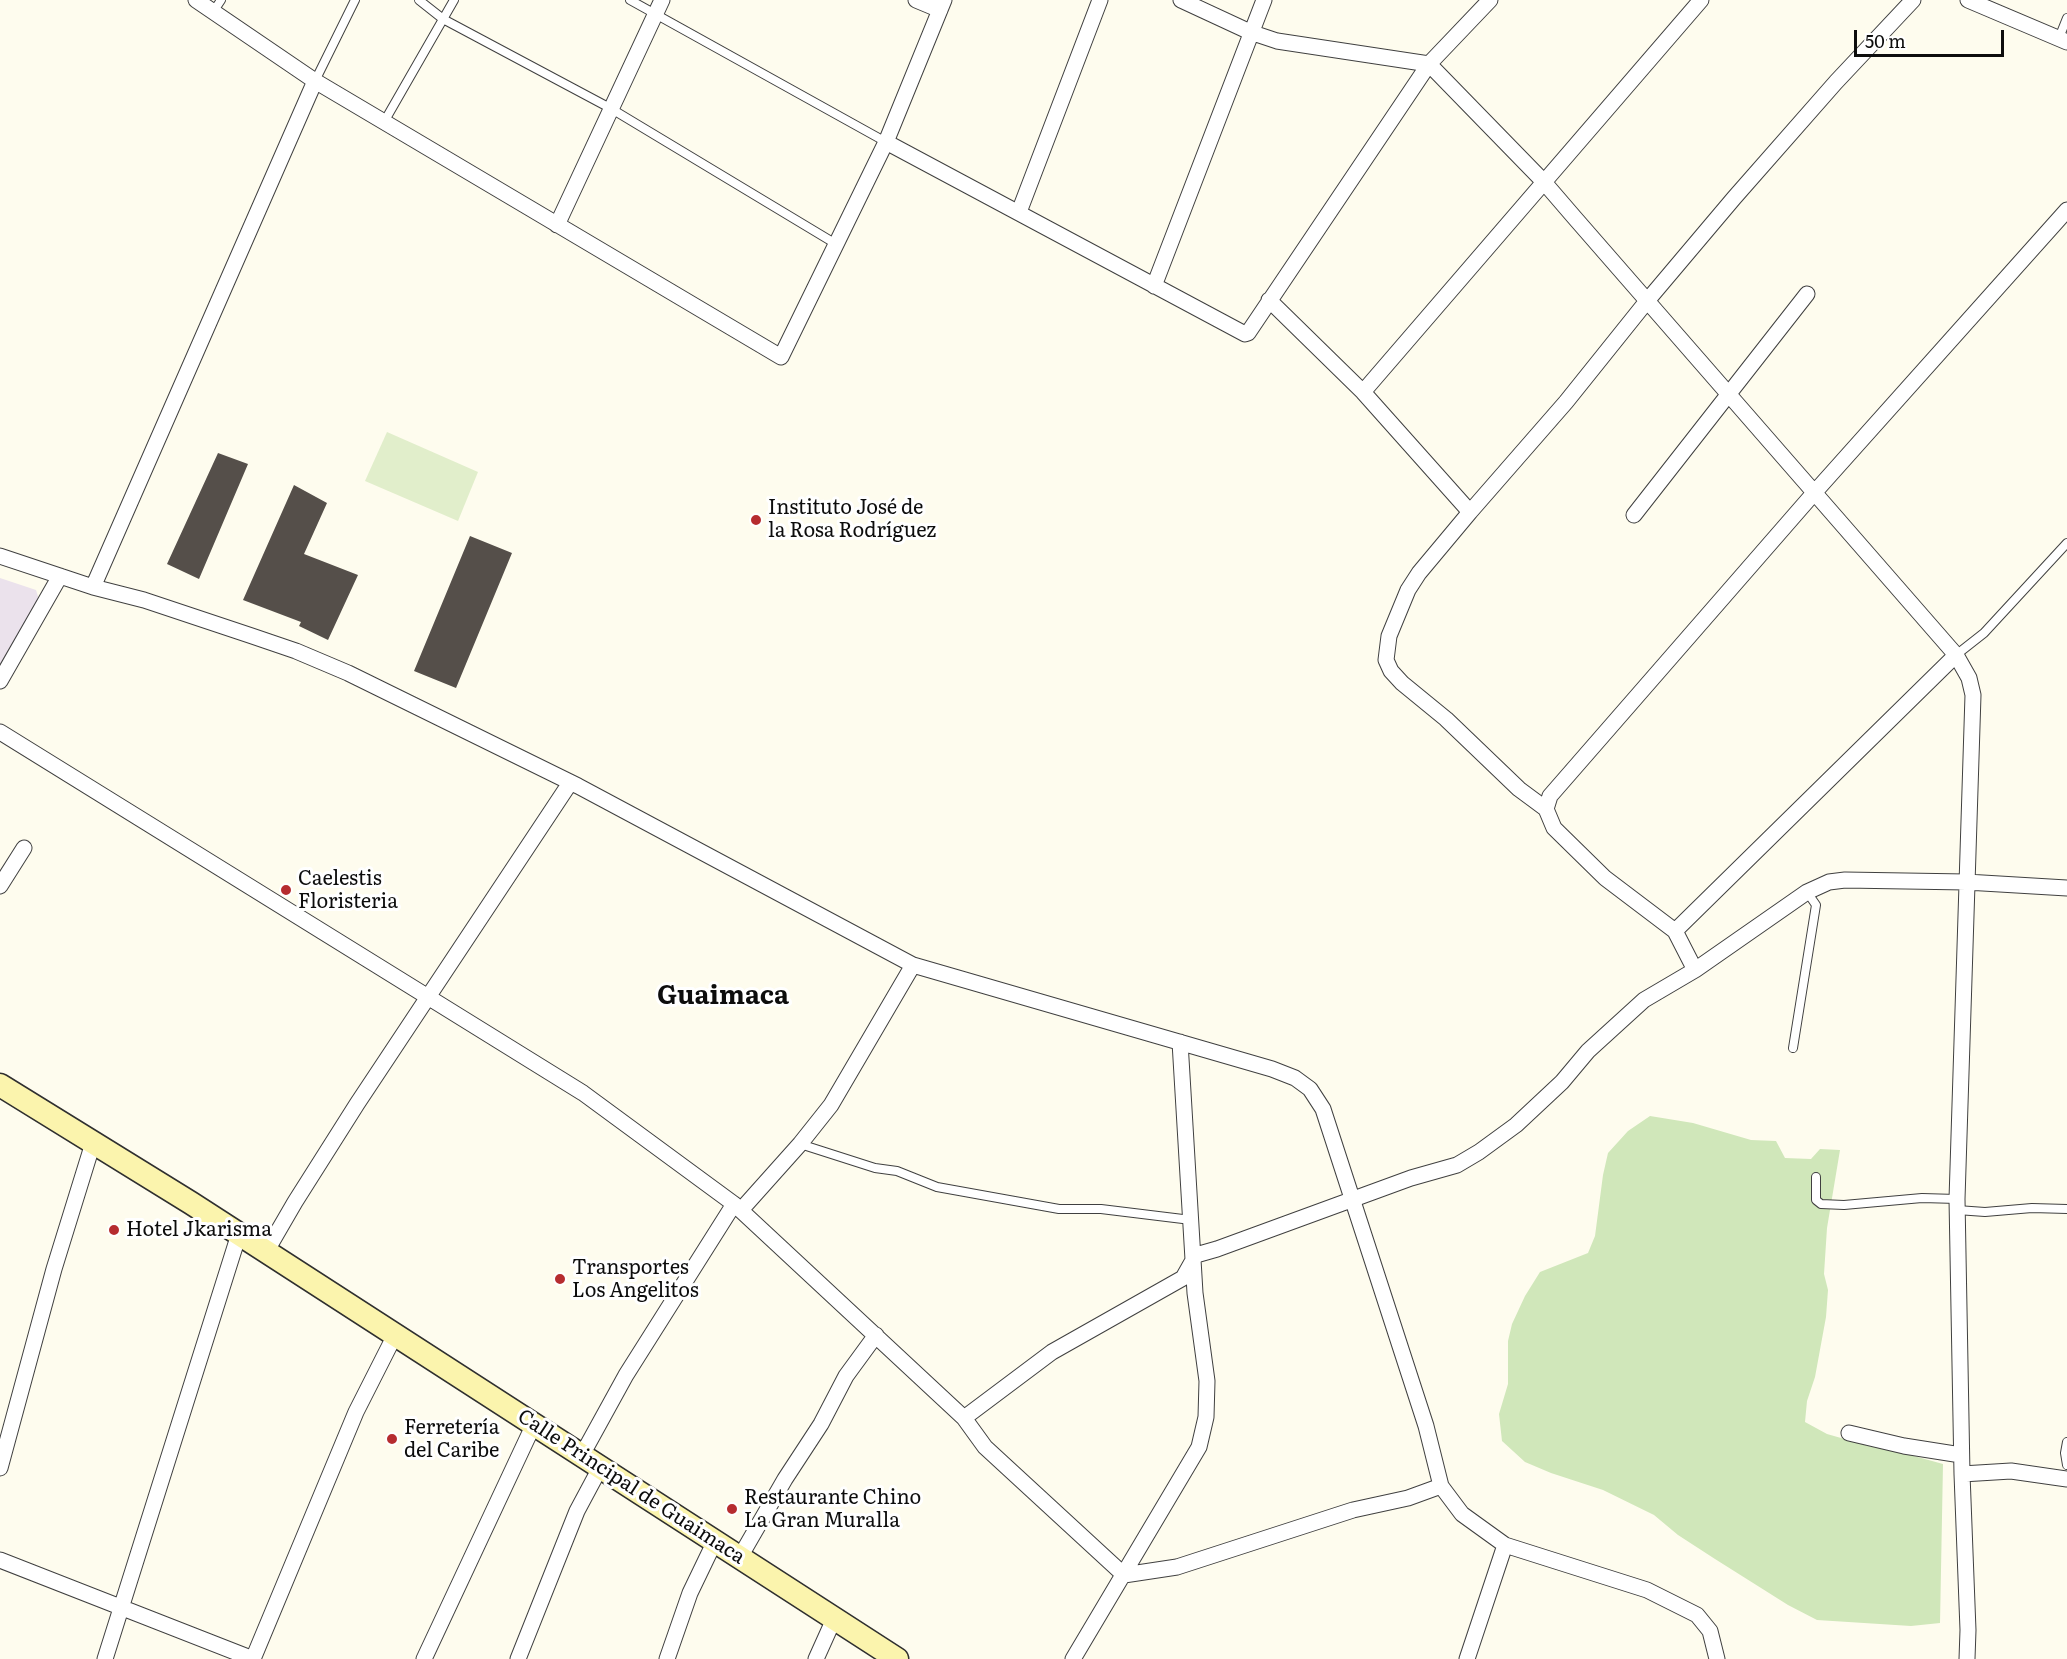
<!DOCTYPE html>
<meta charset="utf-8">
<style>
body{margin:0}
#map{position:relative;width:2067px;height:1659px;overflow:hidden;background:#fefcee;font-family:Literata,serif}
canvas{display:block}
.scale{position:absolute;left:1854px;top:30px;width:150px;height:27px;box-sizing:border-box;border:3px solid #0d0d0d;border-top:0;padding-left:8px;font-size:18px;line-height:21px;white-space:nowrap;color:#0d0d0d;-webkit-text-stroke:4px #fff;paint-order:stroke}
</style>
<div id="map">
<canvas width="2067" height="1659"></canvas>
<div class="scale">50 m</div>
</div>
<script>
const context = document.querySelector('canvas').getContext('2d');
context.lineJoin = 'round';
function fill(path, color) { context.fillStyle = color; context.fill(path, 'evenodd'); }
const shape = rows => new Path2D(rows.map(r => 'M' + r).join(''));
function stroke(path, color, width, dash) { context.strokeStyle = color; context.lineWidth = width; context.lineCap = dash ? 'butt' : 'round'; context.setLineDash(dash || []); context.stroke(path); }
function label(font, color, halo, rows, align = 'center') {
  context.font = font + ' Literata,serif'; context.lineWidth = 6; context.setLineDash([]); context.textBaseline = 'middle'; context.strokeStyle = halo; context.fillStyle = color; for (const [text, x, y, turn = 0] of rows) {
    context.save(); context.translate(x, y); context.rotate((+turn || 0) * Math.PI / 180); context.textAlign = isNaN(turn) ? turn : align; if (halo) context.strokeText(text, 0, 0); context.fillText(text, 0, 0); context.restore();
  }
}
fill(shape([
 [0,578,36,590,40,603,0,670]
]), '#ebe2ec');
fill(shape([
 [1650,1116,1693,1123,1751,1140,1776,1141,1785,1158,1811,1159,1820,1149,1840,1150,1827,1228,1824,1274,1828,1290,1826,1317,1815,1377,1807,1401,1805,1422,1827,1434,1869,1446,1903,1453,1943,1464,1940,1623,1911,1626,1817,1620,1788,1605,1715,1559,1678,1535,1654,1515,1603,1490,1551,1473,1525,1462,1502,1441,1499,1414,1508,1384,1508,1341,1512,1324,1525,1296,1540,1272,1588,1253,1595,1236,1603,1175,1608,1153,1628,1131]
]), '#d0e7ba');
fill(shape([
 [387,432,478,472,458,521,365,481]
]), '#e1eecb');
fill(shape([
 [218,453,248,464,199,579,167,564],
 [294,485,327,503,304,554,358,575,328,640,299,626,301,622,243,600],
 [470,536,512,553,456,688,414,671]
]), '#554f4a');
const service = shape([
 [419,0,443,19,610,108,836,244],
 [630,0,886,142],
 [213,12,221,0],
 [2059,38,2067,18],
 [315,81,355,0],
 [384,122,454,0],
 [1956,655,1984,633,2067,543],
 [1793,1048,1816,905,1807,892],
 [800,1144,875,1168,897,1171,937,1187,1059,1209,1101,1209,1191,1220],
 [1816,1177,1816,1200,1821,1204,1844,1205,1922,1198,1957,1199],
 [1957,1210,1985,1212,2032,1208,2067,1209],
 [2067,1442,2065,1453,2067,1465]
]);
const minor = shape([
 [196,0,315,81,781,357,886,142,944,0],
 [916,0,940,10],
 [1181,0,1250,32,1277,41,1429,64,1543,181,1574,217,1956,655,1969,678,1973,695,1957,1199,1962,1474,1968,1630,1967,1659],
 [1968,0,2067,42],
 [886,142,1245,334,1248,333,1429,64,1490,0],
 [1019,212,1100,0],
 [557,225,662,0],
 [1154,286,1264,0],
 [1269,300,1363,392,1470,512,1566,402,1647,301,1734,198,1836,82,1913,0],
 [1363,392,1701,0],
 [1470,512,1419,573,1408,590,1389,636,1386,660,1391,671,1402,683,1446,719,1519,789,1546,809],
 [1634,515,1807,294],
 [0,556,93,587,144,600,252,636,296,651,348,673,578,786,913,965,1272,1069,1295,1078,1310,1089,1323,1109,1426,1426,1441,1486,1462,1514,1505,1545,1647,1590,1697,1615,1710,1631,1717,1659],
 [93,587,315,81],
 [0,681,60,576],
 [0,732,583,1093,734,1204,964,1418,985,1447,1124,1575,1177,1567,1353,1510,1408,1498,1441,1486],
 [0,886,24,848],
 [1675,931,1956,655],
 [1695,970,1675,931,1605,878,1554,828,1546,809,1550,796,1814,493,2067,210],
 [741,1210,800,1144,831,1105,913,965],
 [266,1252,295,1202,357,1104,570,783],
 [964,1418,1052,1352,1183,1278,1196,1255,1217,1249,1411,1178,1457,1165,1479,1152,1516,1125,1562,1082,1588,1051,1644,1000,1695,970,1807,892,1829,882,1845,880,1966,882,2067,888],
 [1849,1433,1904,1446,1961,1455],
 [582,1455,626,1375,734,1204],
 [0,1468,54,1269,93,1143],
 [1962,1474,2011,1471,2067,1479],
 [740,1557,785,1479,821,1424,846,1376,876,1335],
 [0,1560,253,1659],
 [105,1659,239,1234],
 [253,1659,356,1412,395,1335],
 [424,1659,534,1424],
 [518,1659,577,1511,600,1468],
 [667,1659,690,1593,715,1541],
 [816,1659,834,1619],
 [1073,1659,1199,1447,1206,1417,1207,1381,1195,1293,1180,1042],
 [1467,1659,1505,1545]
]);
const secondary = shape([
 [0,1085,191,1203,897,1659]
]);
stroke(service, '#404040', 10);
stroke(minor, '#404040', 17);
stroke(secondary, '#2f2f2f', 25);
stroke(service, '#fff', 8);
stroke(minor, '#fff', 15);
stroke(secondary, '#fbf4ad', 22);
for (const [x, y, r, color] of [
 [756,520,6,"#b62c2f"],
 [286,890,6,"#b62c2f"],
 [114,1230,6,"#b62c2f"],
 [560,1279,6,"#b62c2f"],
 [392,1439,6,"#b62c2f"],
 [732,1509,6,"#b62c2f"]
]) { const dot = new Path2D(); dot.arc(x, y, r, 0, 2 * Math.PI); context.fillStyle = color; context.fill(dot); stroke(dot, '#fff', 2); }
label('20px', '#0d0d0d', '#fff', [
 ["Instituto José de",768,508],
 ["la Rosa Rodríguez",768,531],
 ["Caelestis",298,879],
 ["Floristeria",298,902],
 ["Hotel Jkarisma",126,1230],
 ["Transportes",572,1268],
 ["Los Angelitos",572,1291],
 ["Ferretería",404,1428],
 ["del Caribe",404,1451],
 ["Restaurante Chino",744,1498],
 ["La Gran Muralla",744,1521]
], 'left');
label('20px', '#0d0d0d', '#fff', [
 ["Calle Principal de Guaimaca",631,1487,33]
]);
label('bold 26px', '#0d0d0d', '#fff', [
 ["Guaimaca",723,996]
]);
</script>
